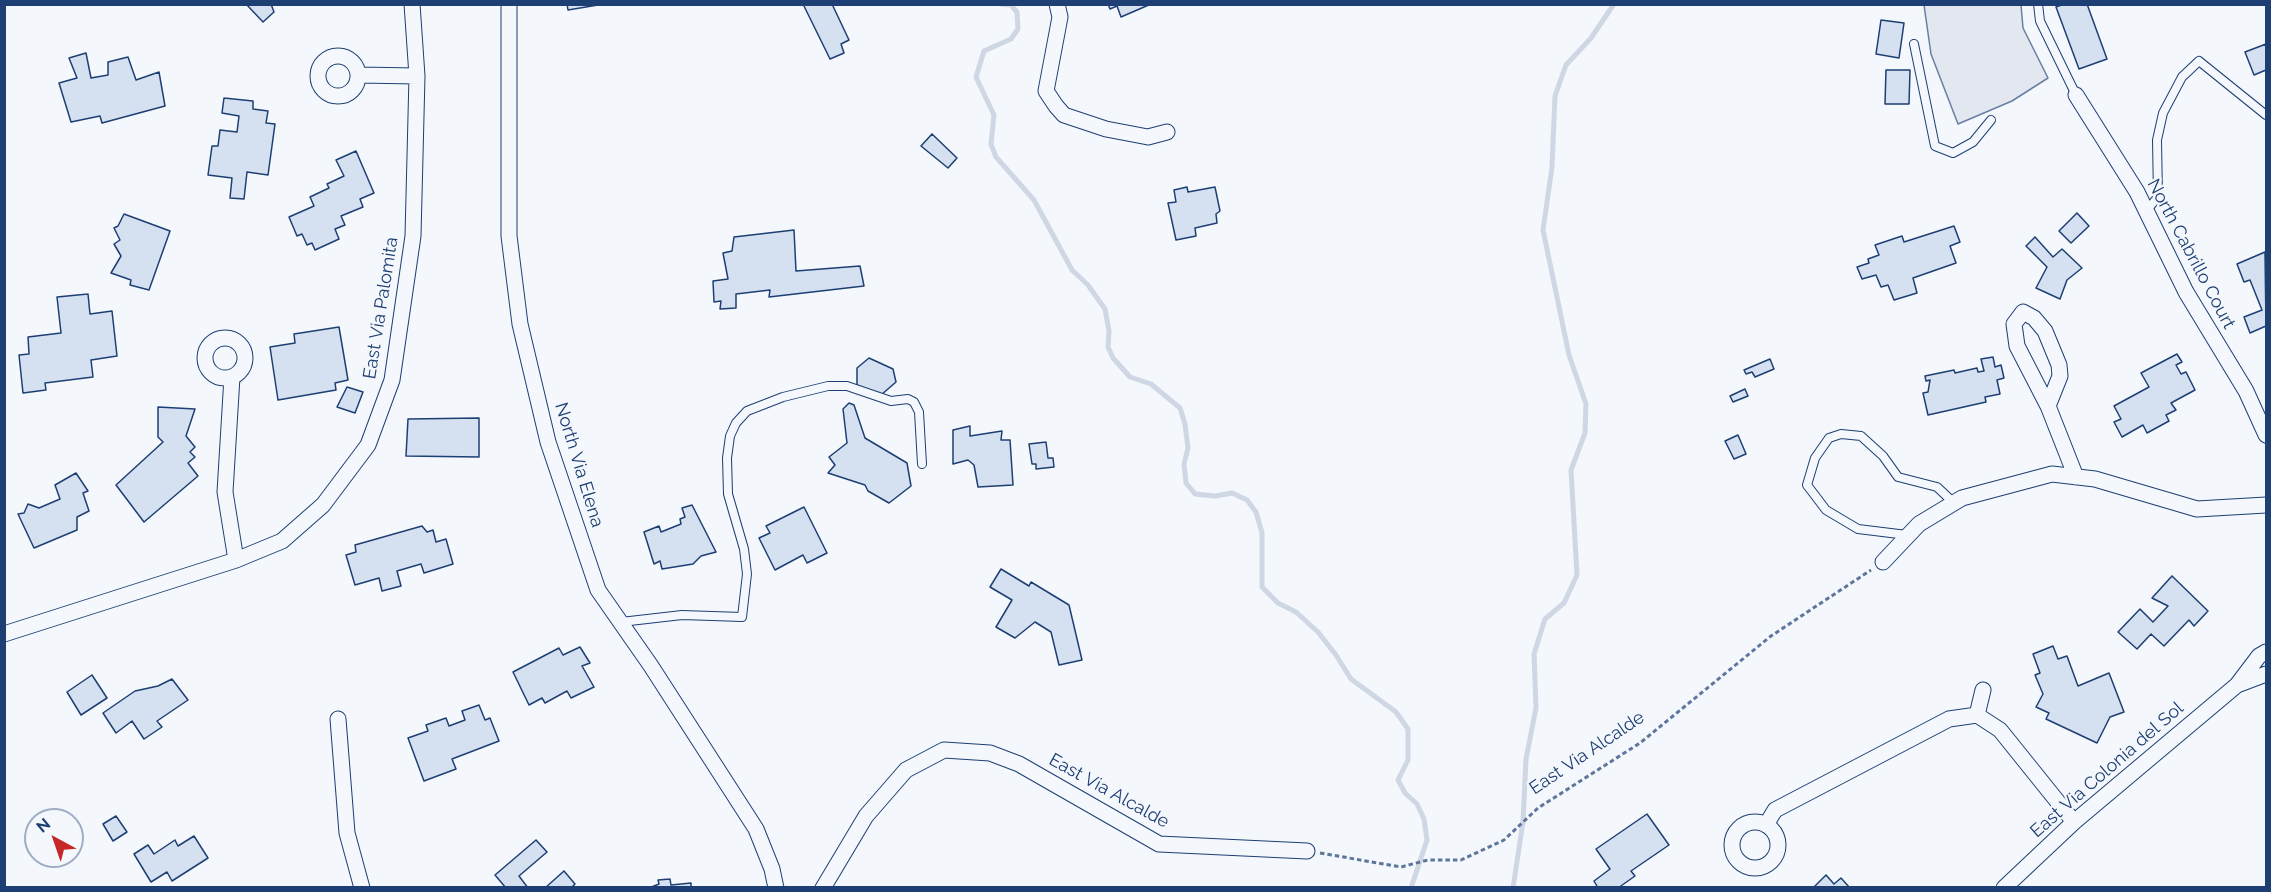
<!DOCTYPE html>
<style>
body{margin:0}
#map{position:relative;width:2271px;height:892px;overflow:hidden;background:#f4f7fb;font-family:Raleway,sans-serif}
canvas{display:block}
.frame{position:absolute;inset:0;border:6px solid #1d3f73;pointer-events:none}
.north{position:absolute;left:24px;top:808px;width:60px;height:60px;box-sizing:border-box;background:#f4f7fb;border:2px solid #9eadc5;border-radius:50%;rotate:320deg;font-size:16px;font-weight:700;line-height:24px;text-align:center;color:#1d3f73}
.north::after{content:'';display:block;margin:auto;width:21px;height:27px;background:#c62828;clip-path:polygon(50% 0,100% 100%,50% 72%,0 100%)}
</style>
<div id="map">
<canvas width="2271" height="892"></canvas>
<div class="frame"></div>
<div class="north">N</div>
</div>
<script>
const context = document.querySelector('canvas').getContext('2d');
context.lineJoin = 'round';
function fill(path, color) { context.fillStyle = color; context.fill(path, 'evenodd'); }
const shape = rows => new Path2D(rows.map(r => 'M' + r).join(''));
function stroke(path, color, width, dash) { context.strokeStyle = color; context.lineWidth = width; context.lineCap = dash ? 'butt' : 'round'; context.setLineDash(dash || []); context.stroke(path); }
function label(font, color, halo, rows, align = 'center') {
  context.font = font + ' Raleway,sans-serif'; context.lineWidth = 4.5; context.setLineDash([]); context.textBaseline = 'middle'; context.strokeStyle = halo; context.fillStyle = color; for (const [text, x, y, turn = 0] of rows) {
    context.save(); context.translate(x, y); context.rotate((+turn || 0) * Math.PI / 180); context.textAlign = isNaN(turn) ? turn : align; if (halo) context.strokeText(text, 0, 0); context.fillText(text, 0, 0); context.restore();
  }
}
const parking = shape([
 [1924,5,2021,5,2023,28,2048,78,2012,101,1958,124,1931,54,1924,5]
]);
fill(parking, '#e3e8f0');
stroke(parking, '#687fa3', 1.5);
stroke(shape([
 [1001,4,1011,5,1017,12,1018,29,1011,39,984,51,976,77,994,115,991,144,996,157,1034,200,1072,270,1088,285,1105,309,1109,331,1108,347,1113,358,1130,377,1151,384,1180,408,1185,424,1188,448,1184,464,1186,483,1195,494,1215,496,1232,493,1247,500,1256,512,1262,533,1262,587,1278,603,1296,612,1318,632,1336,655,1351,679,1396,712,1408,729,1408,760,1398,780,1405,793,1417,804,1424,819,1427,840,1411,888],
 [1513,888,1523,822,1526,759,1536,708,1534,654,1545,619,1564,603,1577,575,1571,470,1585,433,1586,404,1569,355,1543,230,1552,167,1555,96,1566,65,1591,38,1614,4]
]), '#cfd7e4', 5);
const building = shape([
 [246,4,271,4,274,12,263,22,246,4],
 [567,4,604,4,568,10,567,4],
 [803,4,832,4,849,40,841,44,844,53,830,59,803,4],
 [1108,4,1151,4,1121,17,1117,6,1110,9,1108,4],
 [2064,4,2087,4,2107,59,2079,69,2056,7,2064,4],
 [1881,20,1904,23,1899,58,1876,54,1881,20],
 [2266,44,2266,70,2254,75,2245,52,2266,44],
 [86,53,91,78,108,75,108,62,128,57,136,80,159,72,165,106,102,123,100,116,71,122,59,83,77,78,69,58,86,53],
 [1886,70,1910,70,1909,104,1885,104,1886,70],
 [224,98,253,101,253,109,268,111,266,123,275,124,268,175,247,172,244,199,230,198,232,178,208,175,212,146,218,146,220,130,237,132,239,116,222,113,224,98],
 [932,134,957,158,948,168,921,146,932,134],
 [356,151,374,193,360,199,363,207,341,216,345,225,335,229,339,239,315,250,312,243,307,245,302,234,297,236,289,217,314,206,310,197,329,188,327,184,344,176,336,160,356,151],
 [1187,187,1188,192,1215,187,1220,211,1216,214,1217,223,1195,228,1196,236,1176,240,1168,203,1176,202,1174,190,1187,187],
 [2077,213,2089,226,2071,243,2059,231,2077,213],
 [124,214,170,231,149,290,130,285,131,280,111,273,121,256,114,244,120,240,114,228,118,226,124,214],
 [1954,226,1960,242,1950,246,1956,263,1913,278,1917,293,1894,300,1888,285,1881,287,1876,275,1862,279,1857,267,1869,263,1868,259,1879,255,1875,245,1902,236,1904,242,1954,226],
 [794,230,796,271,860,266,864,286,769,297,770,290,736,294,736,308,720,309,721,301,714,302,713,281,728,279,723,253,732,251,734,237,794,230],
 [2035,237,2053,257,2062,249,2082,268,2067,280,2060,299,2036,288,2047,267,2026,246,2035,237],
 [2265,252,2266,326,2250,333,2244,317,2262,310,2250,280,2244,282,2237,264,2265,252],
 [88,294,90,314,112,311,117,356,91,360,93,377,45,383,46,390,23,393,19,355,29,354,28,337,61,333,57,297,88,294],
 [339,327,348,380,335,383,336,390,278,400,270,347,295,343,294,334,339,327],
 [2177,354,2182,362,2176,365,2181,374,2186,372,2195,390,2171,403,2176,410,2166,415,2169,421,2147,433,2143,425,2122,437,2114,422,2121,419,2114,406,2149,387,2141,373,2177,354],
 [1993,357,1995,367,2001,365,2004,378,1997,380,2000,394,1985,397,1986,402,1928,415,1923,393,1928,392,1930,380,1926,381,1925,376,1954,370,1955,373,1977,368,1978,372,1984,371,1981,359,1993,357],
 [869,358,893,369,896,382,881,395,857,385,857,368,869,358],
 [1770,359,1774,369,1755,377,1752,372,1746,374,1744,370,1770,359],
 [347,387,363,392,355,413,337,407,347,387],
 [1745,389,1748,396,1733,402,1730,396,1745,389],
 [849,403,854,405,865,438,907,463,911,486,889,503,868,491,865,485,828,473,835,465,829,457,847,443,843,409,849,403],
 [158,407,195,409,186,436,195,447,190,452,195,457,188,463,198,476,144,522,116,485,163,442,158,437,158,407],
 [479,418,479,457,406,456,408,419,479,418],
 [970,426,970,436,1002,431,1001,440,1010,440,1013,485,978,487,974,465,968,460,953,464,953,430,970,426],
 [1738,435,1746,454,1734,459,1725,441,1738,435],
 [1046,442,1048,458,1053,458,1054,467,1036,469,1036,464,1032,464,1029,444,1046,442],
 [76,473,88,491,83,493,89,511,77,517,77,530,34,548,18,514,24,513,28,504,39,508,60,499,55,485,76,473],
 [692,505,716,552,701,556,693,564,662,569,660,561,654,564,644,532,659,526,661,532,681,524,680,519,685,517,682,508,692,505],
 [804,507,827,553,807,563,803,555,775,570,759,538,770,533,766,526,804,507],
 [422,526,427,532,433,530,436,542,446,539,453,564,424,573,421,564,397,571,401,586,382,591,379,578,355,585,346,555,356,552,355,545,422,526],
 [1001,569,1029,586,1031,582,1069,605,1082,660,1059,665,1051,632,1035,622,1015,638,996,627,1012,600,990,587,1001,569],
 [2172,576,2208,611,2194,626,2189,620,2164,646,2151,634,2137,649,2118,632,2140,609,2153,622,2168,606,2152,598,2172,576],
 [2053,646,2058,659,2067,656,2078,686,2109,673,2124,712,2110,717,2097,743,2046,719,2049,713,2036,707,2043,694,2035,675,2040,673,2033,654,2053,646],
 [580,647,590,663,582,666,594,687,571,698,567,691,545,703,542,698,529,705,513,672,559,648,563,655,580,647],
 [92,675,107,698,81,715,67,692,92,675],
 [172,679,188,700,157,721,162,727,144,739,132,721,116,733,103,713,135,691,158,686,172,679],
 [479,705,485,720,490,718,499,741,452,759,456,769,424,781,408,738,428,731,426,725,446,718,449,726,465,720,462,711,479,705],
 [1647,814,1669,845,1631,871,1635,876,1618,888,1598,888,1594,881,1610,869,1596,849,1647,814],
 [116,816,127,832,113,841,103,824,116,816],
 [194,836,208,858,172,881,167,872,151,882,134,854,148,845,154,854,175,840,178,846,194,836],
 [536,840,547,852,519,876,528,888,506,888,495,875,536,840],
 [564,871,575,884,571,888,545,888,564,871],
 [1826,875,1834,884,1841,878,1850,888,1813,888,1826,875],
 [670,879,671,885,691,883,691,888,649,888,659,884,658,880,670,879]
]);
fill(building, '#d5e0f0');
stroke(building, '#1d3f73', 1.5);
const lane = shape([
 [2038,4,2040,21,2076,95],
 [1914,44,1935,146,1953,153,1973,142,1991,120],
 [2146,211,2158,197,2157,140,2163,113,2182,77,2199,61,2266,115],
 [1907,535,1858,529,1826,510,1807,485,1815,458,1829,438,1841,434,1861,436,1883,456,1898,477,1937,487,1954,503],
 [621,622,682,615,742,617,747,574,744,549,728,494,727,458,730,436,736,423,747,411,783,397,828,386,847,386,891,401,908,399,914,402,919,412,922,464]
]);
const street = shape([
 [509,4,509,236,520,324,548,442,598,590,651,666,756,829,772,869,776,888],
 [1057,4,1060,17,1046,91,1056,106,1064,115,1106,129,1148,137,1167,132],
 '318 76a20 20 0 1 1 40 0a20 20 0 1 1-40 0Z',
 [358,75,417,76],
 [2076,95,2137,192,2186,292,2246,391,2266,435],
 '205 358a20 20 0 1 1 40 0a20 20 0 1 1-40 0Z',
 [232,377,225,492,236,560],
 [2048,406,2060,376,2059,365,2045,331,2034,318,2023,312,2014,324,2017,346,2048,406,2076,477],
 [1883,562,1919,524,1962,498,2052,474,2095,479,2197,509,2266,505],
 [4,634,236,560,282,541,323,505,368,445,392,380,413,236,417,76,412,4],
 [2237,685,2266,674],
 [1977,715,1983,690],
 [338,719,347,833,362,888],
 '1732 845a23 23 0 1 1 46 0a23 23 0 1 1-46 0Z',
 [1766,825,1775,810,1949,719,1977,715,2000,730,2074,822],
 [823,888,866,816,906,770,944,750,990,753,1019,764,1159,844,1307,851],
 [2004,888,2074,822,2237,685,2259,656,2266,652]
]);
stroke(lane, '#1d3f73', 10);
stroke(street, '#1d3f73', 17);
stroke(shape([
 [1320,853,1401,867,1428,860,1461,860,1504,840,1538,808,1640,743,1771,636,1871,570]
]), '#5e769c', 3, [4.5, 3]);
stroke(lane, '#f4f7fb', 8);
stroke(street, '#f4f7fb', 15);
label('18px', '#1d3f73', '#f4f7fb', [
 ["North Cabrillo Court",2191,254,62],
 ["East Via Palomita",381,308,-81],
 ["North Via Elena",579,465,73],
 ["East Via Alcalde",1587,753,-34],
 ["East Via Colonia del Sol",2107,770,-41],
 ["East Via Alcalde",1109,791,29]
]);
</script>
